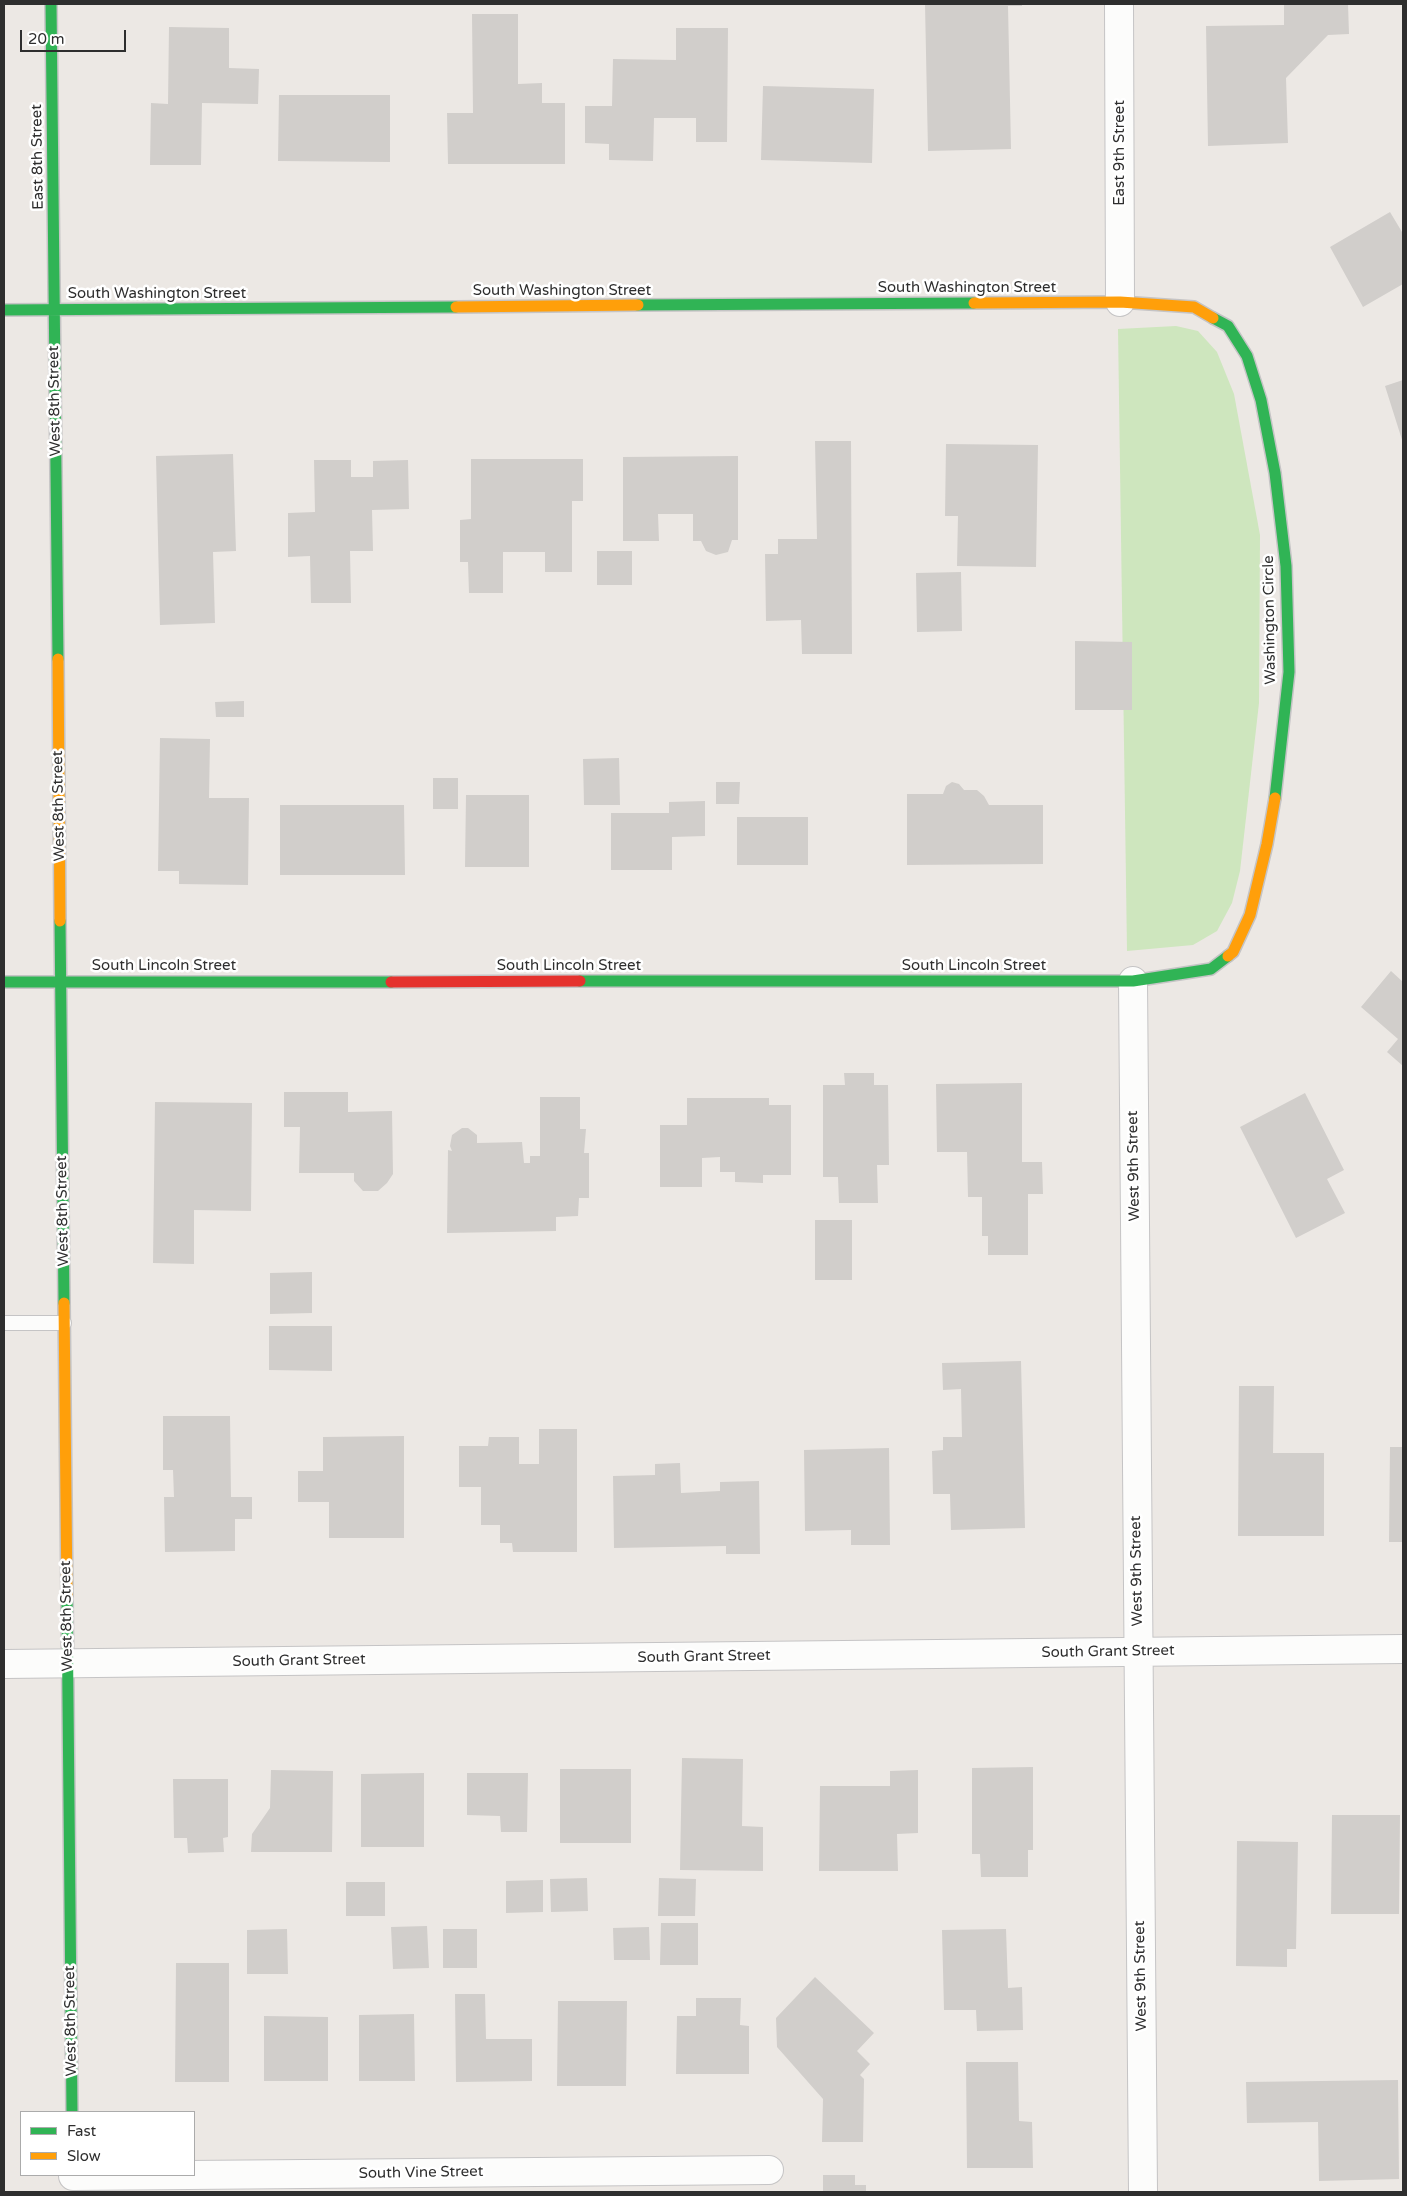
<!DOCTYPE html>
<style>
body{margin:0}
#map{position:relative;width:1407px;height:2196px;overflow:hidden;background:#ece8e4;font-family:"Varela Round",sans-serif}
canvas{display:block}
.frame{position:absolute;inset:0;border:5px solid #2e2e2e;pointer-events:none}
.legend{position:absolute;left:20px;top:2111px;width:175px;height:65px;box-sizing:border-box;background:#fff;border:1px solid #ababab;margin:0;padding:6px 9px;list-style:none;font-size:15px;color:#2e2e2e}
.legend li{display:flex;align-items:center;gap:10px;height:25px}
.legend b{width:25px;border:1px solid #ababab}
.scale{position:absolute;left:20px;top:30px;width:106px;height:22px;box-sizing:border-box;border:2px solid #2e2e2e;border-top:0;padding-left:6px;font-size:15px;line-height:18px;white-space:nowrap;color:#2e2e2e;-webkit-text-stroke:4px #fff;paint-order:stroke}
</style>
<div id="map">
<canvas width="1407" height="2196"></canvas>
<div class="frame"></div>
<ul class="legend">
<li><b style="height:6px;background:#30b455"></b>Fast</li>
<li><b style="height:6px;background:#ff9f0a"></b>Slow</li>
</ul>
<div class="scale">20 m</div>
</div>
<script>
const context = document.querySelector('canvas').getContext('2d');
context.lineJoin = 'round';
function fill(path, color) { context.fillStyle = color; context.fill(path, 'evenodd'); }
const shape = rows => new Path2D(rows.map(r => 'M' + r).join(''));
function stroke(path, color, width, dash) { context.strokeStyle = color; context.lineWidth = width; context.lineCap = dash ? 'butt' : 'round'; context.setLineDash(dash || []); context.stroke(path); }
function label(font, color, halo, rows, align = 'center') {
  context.font = font + ' "Varela Round",sans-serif'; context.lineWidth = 5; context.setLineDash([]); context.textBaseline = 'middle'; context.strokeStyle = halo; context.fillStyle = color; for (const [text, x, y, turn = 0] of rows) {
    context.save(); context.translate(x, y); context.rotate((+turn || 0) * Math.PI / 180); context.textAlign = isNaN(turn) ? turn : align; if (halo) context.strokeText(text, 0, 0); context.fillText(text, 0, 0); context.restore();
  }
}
fill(shape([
 [1176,326,1198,331,1217,352,1234,394,1260,535,1259,703,1240,871,1232,903,1217,931,1193,945,1127,951,1118,329]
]), '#cee6be');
fill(shape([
 [925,4,1022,4,1022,6,1008,6,1011,149,928,151],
 [1284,4,1348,4,1349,34,1328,35,1286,78,1288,143,1208,146,1206,26,1284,25],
 [472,14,518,14,518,84,542,83,542,103,565,103,565,164,448,164,447,113,473,113],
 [169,27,229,28,229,68,259,69,258,104,202,103,201,165,150,165,151,103,168,104],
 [676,28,728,28,727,142,696,142,696,118,654,118,653,161,609,160,609,144,585,143,585,106,612,106,613,59,676,60],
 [763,86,874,89,872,163,761,160],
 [279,95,390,95,390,162,278,161],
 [1390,212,1402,232,1403,231,1403,284,1363,307,1330,247],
 [1403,380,1403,443,1385,386],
 [815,441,851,441,852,654,802,654,801,620,766,621,765,554,778,554,778,539,817,539],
 [946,444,1038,445,1036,567,957,566,958,516,945,516],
 [233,454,236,551,213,552,215,623,160,625,156,456],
 [738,456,738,540,732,540,728,552,716,555,706,551,701,541,693,541,693,514,658,514,659,541,623,541,623,457],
 [471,459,583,459,583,501,572,501,572,572,545,572,545,552,503,552,503,593,469,593,468,562,460,562,460,520,471,519],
 [314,460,351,460,351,477,373,477,373,461,408,460,409,509,372,510,373,551,350,551,351,603,311,603,310,556,288,557,288,513,315,512],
 [597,551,632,551,632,585,597,585],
 [961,572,962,631,917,632,916,573],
 [1075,641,1132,642,1132,710,1075,710],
 [244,701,244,717,216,717,215,702],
 [160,738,210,739,209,798,249,798,248,885,179,884,179,871,158,871],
 [619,758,620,805,584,805,583,759],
 [433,778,458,778,458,809,433,809],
 [716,782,740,782,739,804,716,804],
 [952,782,959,784,964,790,977,790,984,796,989,805,1043,805,1043,864,907,865,907,794,943,794,946,786],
 [466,795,529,795,529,867,465,867],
 [705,801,705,836,672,837,672,870,611,870,611,813,669,813,669,802],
 [280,805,404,805,405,875,280,875],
 [737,817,808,817,808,865,737,865],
 [1391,971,1403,982,1403,1066,1387,1052,1398,1039,1361,1007],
 [844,1073,874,1073,874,1085,888,1085,889,1165,877,1165,878,1203,839,1203,838,1177,823,1177,823,1085,845,1085],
 [1022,1083,1022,1162,1042,1162,1043,1194,1028,1194,1028,1255,988,1255,988,1236,982,1236,982,1197,968,1197,967,1152,937,1152,936,1084],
 [284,1092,348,1092,348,1112,392,1111,393,1174,387,1183,378,1191,363,1191,354,1181,354,1173,299,1173,300,1127,284,1127],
 [1305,1093,1344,1170,1327,1179,1345,1213,1296,1238,1240,1127],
 [540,1097,580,1097,580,1129,586,1129,584,1153,589,1153,589,1198,579,1198,578,1216,556,1217,556,1231,447,1233,448,1150,452,1151,450,1146,452,1135,462,1128,468,1128,477,1135,477,1143,522,1142,524,1163,530,1163,530,1156,540,1156],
 [687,1098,769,1098,769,1105,791,1105,791,1175,763,1175,763,1183,735,1182,735,1172,720,1172,720,1157,702,1158,702,1187,660,1187,660,1125,687,1125],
 [155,1102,252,1103,251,1211,194,1210,194,1264,153,1263],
 [815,1220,852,1220,852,1280,815,1280],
 [312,1272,312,1313,270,1314,270,1273],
 [269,1326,332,1326,332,1371,269,1370],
 [1021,1361,1025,1528,951,1530,950,1494,933,1494,932,1451,943,1450,943,1437,962,1437,961,1389,943,1390,942,1363],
 [1239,1386,1274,1386,1273,1453,1324,1453,1324,1536,1238,1536],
 [163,1416,230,1416,231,1497,252,1497,252,1519,235,1519,235,1551,165,1552,164,1497,174,1497,173,1470,163,1470],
 [539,1429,577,1429,577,1552,513,1552,512,1543,500,1543,500,1525,481,1525,481,1487,459,1487,459,1446,488,1446,489,1437,519,1437,519,1464,539,1464],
 [404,1436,404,1538,329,1538,329,1502,298,1502,298,1471,323,1471,323,1437],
 [1390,1447,1403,1447,1403,1542,1389,1542],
 [889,1448,890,1545,851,1545,851,1530,805,1531,804,1450],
 [680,1463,681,1493,720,1491,720,1482,759,1481,760,1554,726,1554,726,1546,614,1548,613,1476,655,1475,655,1464],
 [682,1758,743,1759,742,1826,763,1827,763,1871,680,1870],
 [1033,1767,1033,1850,1028,1850,1028,1877,981,1877,980,1854,972,1854,972,1768],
 [560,1769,631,1769,631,1843,560,1843],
 [271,1770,333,1771,332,1852,251,1852,252,1834,270,1808],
 [918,1770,918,1833,897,1834,898,1871,819,1871,820,1786,890,1786,890,1771],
 [424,1773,424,1847,361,1847,361,1774],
 [467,1773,528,1773,527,1832,501,1832,500,1816,467,1815],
 [173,1779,228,1779,228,1837,223,1838,224,1852,188,1853,187,1838,174,1838],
 [1332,1815,1400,1815,1399,1914,1331,1914],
 [1237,1841,1298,1842,1296,1949,1287,1949,1287,1967,1236,1966],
 [587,1878,588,1911,551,1912,550,1879],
 [659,1878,696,1879,695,1916,658,1916],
 [543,1880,543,1912,506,1913,506,1881],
 [346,1882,385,1882,385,1916,346,1916],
 [661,1923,698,1923,698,1965,660,1965],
 [427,1926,429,1968,393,1969,391,1927],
 [649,1927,650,1960,614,1960,613,1928],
 [287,1929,288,1974,247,1974,247,1930],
 [443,1929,477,1929,477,1968,443,1968],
 [1006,1929,1008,1988,1022,1987,1023,2030,977,2031,976,2010,944,2010,942,1930],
 [176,1963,229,1963,229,2082,175,2082],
 [815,1977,874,2033,857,2051,870,2064,860,2075,864,2079,863,2142,822,2142,823,2099,777,2047,776,2018],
 [455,1994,485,1994,486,2039,532,2039,532,2081,456,2082],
 [696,1998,741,1998,740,2025,749,2026,749,2074,676,2074,677,2016,696,2016],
 [558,2001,627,2001,626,2086,557,2086],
 [414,2014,415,2081,359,2081,359,2015],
 [264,2016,328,2017,328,2081,264,2081],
 [966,2062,1018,2062,1019,2121,1032,2122,1033,2168,967,2168],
 [1398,2080,1399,2179,1319,2181,1318,2122,1247,2123,1246,2082],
 [823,2175,855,2175,855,2185,866,2185,866,2192,823,2192]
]), '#d1cecb');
const lane = shape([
 [4,1323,64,1323]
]);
const street = shape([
 [1119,4,1120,302],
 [1133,981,1143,2192],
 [4,1664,1403,1649],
 [73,2176,769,2170]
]);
const fast = shape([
 [51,4,58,659],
 [638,305,974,303],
 [4,310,456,307],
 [1213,318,1228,326,1247,356,1261,400,1275,473,1286,566,1289,672,1275,798],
 [60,921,64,1303],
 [580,981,1133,981,1211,969,1228,956],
 [4,982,391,982],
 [67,1598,72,2112]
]);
const slow = shape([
 [974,303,1120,302,1194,307,1213,318],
 [456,307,638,305],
 [58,659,60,921],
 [1228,956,1233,952,1250,915,1267,844,1275,798],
 [64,1303,67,1598]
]);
const jam = shape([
 [391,982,580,981]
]);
stroke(lane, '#c5c4c5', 16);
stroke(street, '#c5c4c5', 30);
stroke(fast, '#c5c4c5', 14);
stroke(slow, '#c5c4c5', 14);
stroke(jam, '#c5c4c5', 14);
stroke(lane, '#fcfcfb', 14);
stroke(street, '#fcfcfb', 28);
stroke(fast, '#30b455', 11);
stroke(slow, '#ff9f0a', 11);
stroke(jam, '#e5322d', 11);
label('15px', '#2e2e2e', '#fff', [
 ["East 9th Street",1120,153,-90],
 ["East 8th Street",38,157,-91],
 ["South Washington Street",967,288],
 ["South Washington Street",562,291],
 ["South Washington Street",157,294],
 ["West 8th Street",55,401,-91],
 ["Washington Circle",1270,620,-91],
 ["West 8th Street",59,806,-91],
 ["South Lincoln Street",164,966],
 ["South Lincoln Street",569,966],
 ["South Lincoln Street",974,966],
 ["West 9th Street",1134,1166,-91],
 ["West 8th Street",63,1211,-91],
 ["West 9th Street",1137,1571,-91],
 ["West 8th Street",67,1616,-91],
 ["South Grant Street",1108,1652,-1],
 ["South Grant Street",704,1657,-1],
 ["South Grant Street",299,1661,-1],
 ["West 9th Street",1141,1976,-91],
 ["West 8th Street",71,2021,-91],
 ["South Vine Street",421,2173,-1]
]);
</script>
